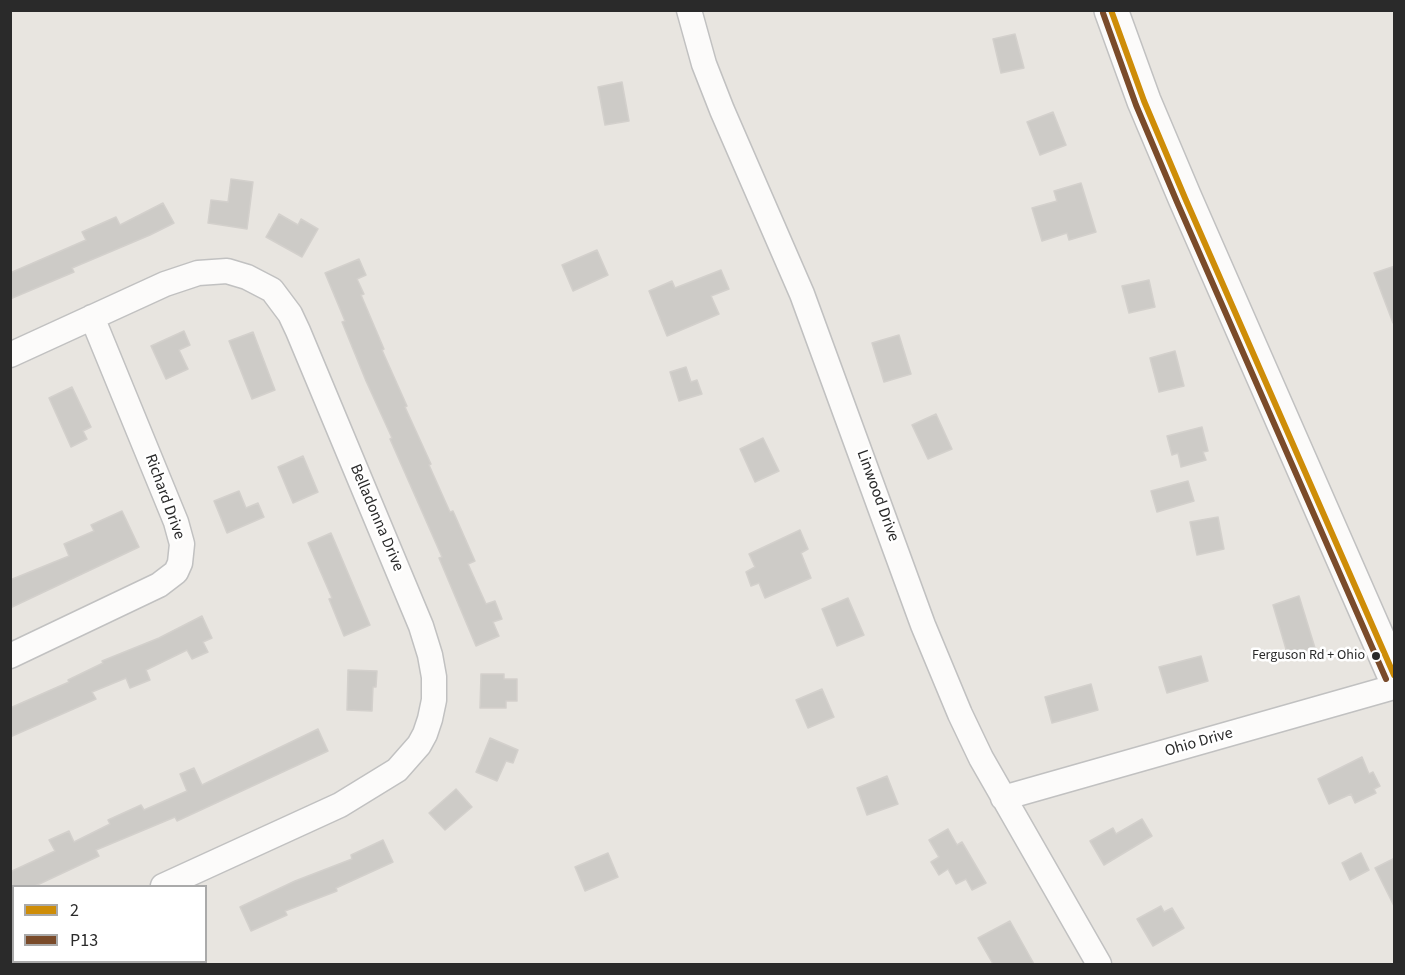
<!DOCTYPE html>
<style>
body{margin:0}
#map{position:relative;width:1405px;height:975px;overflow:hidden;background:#e8e5e0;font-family:"Source Sans 3",sans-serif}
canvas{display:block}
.frame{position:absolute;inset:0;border:12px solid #2a2a2a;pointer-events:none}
.legend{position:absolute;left:12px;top:885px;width:195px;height:78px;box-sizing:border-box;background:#fff;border:2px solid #aaa;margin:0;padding:8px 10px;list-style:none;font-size:18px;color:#2a2a2a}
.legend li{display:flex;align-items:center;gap:12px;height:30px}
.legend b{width:30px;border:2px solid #aaa}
</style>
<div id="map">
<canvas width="1405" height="975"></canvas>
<div class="frame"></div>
<ul class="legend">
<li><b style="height:8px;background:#ce8d08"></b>2</li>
<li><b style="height:8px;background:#7a4b2a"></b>P13</li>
</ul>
</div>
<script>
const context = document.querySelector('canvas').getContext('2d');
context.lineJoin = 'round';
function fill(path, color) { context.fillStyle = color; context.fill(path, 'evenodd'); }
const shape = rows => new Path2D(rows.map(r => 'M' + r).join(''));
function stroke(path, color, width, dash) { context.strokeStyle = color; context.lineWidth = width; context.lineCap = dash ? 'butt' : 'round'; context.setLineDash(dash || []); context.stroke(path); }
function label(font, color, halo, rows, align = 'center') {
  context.font = font + ' "Source Sans 3",sans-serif'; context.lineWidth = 5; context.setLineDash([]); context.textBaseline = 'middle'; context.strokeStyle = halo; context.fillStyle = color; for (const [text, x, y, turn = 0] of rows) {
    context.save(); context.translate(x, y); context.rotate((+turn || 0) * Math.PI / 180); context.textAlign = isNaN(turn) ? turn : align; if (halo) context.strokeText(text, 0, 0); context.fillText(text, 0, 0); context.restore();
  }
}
const building = shape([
 [1015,34,1024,68,1001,73,993,39,1015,34],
 [622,82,629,121,605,125,598,87,622,82],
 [1053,112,1066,145,1040,155,1027,122,1053,112],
 [231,179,253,182,247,229,208,223,211,200,228,202,231,179],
 [1081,183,1096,232,1069,240,1067,233,1042,241,1032,208,1057,201,1054,191,1081,183],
 [163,203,174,223,150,235,72,268,74,272,10,299,10,273,86,240,82,232,116,217,120,225,163,203],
 [279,214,298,225,301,219,318,229,302,257,266,237,279,214],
 [597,250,608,275,573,291,562,265,597,250],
 [359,259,366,275,357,279,364,294,361,295,384,349,382,350,407,406,405,407,431,464,429,465,450,512,453,511,475,561,468,564,486,604,495,601,502,619,493,622,499,636,476,646,439,558,442,557,390,439,392,438,366,381,342,322,345,321,325,273,359,259],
 [1395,266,1395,323,1393,323,1374,273,1395,266],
 [721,270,729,289,711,296,719,314,667,336,649,291,672,281,675,288,721,270],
 [1149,280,1155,307,1129,313,1122,286,1149,280],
 [184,331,190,345,179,350,188,369,166,379,151,346,184,331],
 [253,332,275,390,252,399,229,341,253,332],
 [899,335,911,374,884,382,872,343,899,335],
 [1175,351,1184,386,1159,392,1150,358,1175,351],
 [686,367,691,382,697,380,702,394,679,401,670,372,686,367],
 [72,387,91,427,83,431,87,439,71,447,49,398,72,387],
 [936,414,952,449,928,459,912,425,936,414],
 [1202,427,1208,451,1203,452,1206,460,1181,467,1178,453,1172,455,1167,436,1202,427],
 [763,438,779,471,755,482,740,449,763,438],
 [303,456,318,492,293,503,278,467,303,456],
 [1188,481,1194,501,1157,512,1151,491,1188,481],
 [239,491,246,508,258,503,264,517,227,533,214,501,239,491],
 [122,511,139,547,10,608,10,580,69,556,64,544,94,531,91,525,122,511],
 [1218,517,1224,549,1197,555,1190,522,1218,517],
 [800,530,808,549,801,553,811,578,765,598,759,583,751,586,746,572,755,567,749,554,800,530],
 [331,533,370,625,344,636,329,599,332,598,308,543,331,533],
 [1299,596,1315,648,1288,656,1273,605,1299,596],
 [848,598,864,635,837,646,822,609,848,598],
 [202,616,212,638,203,642,208,652,192,659,187,650,146,670,150,680,130,688,126,678,92,692,96,699,10,737,10,708,69,682,68,680,103,663,102,661,159,638,202,616],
 [1201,656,1208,681,1167,693,1159,667,1201,656],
 [348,670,377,671,376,687,373,687,372,711,347,710,348,670],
 [481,674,504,674,504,679,517,679,517,701,506,701,506,708,480,708,481,674],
 [1091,684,1098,710,1052,723,1045,697,1091,684],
 [822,689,834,717,808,728,796,700,822,689],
 [318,729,328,751,177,821,175,817,96,850,99,856,35,886,10,886,10,872,55,851,49,840,69,831,74,842,110,824,108,820,141,805,144,810,187,791,180,774,194,768,202,785,318,729],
 [490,738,518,750,513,763,506,761,497,781,476,772,490,738],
 [1362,757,1369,774,1373,772,1380,786,1374,789,1376,793,1355,803,1351,794,1329,804,1318,779,1362,757],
 [887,776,898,804,867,815,857,788,887,776],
 [456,789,472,807,445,830,429,813,456,789],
 [1142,819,1152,836,1104,865,1090,841,1113,828,1116,834,1142,819],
 [948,829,957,845,962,842,986,883,972,890,966,879,956,884,948,869,939,875,931,862,939,857,929,840,948,829],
 [383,840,393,862,336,888,337,891,285,911,287,915,251,931,240,907,295,881,352,859,351,855,383,840],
 [608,853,618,877,585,891,575,867,608,853],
 [1361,853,1369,870,1350,880,1342,863,1361,853],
 [1395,858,1395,908,1375,868,1395,858],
 [1161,906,1164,912,1172,908,1184,928,1153,946,1137,919,1161,906],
 [1010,921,1034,964,993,964,978,938,1010,921]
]);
fill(building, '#cdcbc7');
stroke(building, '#d3d0cc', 1.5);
const street = shape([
 [689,10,704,64,722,110,802,294,923,625,960,714,981,758,1099,964],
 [10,355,165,284,198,273,227,271,247,277,272,290,290,314,298,331,421,626,430,655,434,677,434,700,430,719,425,734,419,745,397,770,340,805,163,886],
 [10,656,159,585,176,572,180,563,182,544,176,522,92,317],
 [1003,798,1394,687],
 [10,957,14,956],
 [99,962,100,964]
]);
const secondary = shape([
 [1111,10,1144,101,1185,198,1394,675]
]);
stroke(street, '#c1c1c1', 27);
stroke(secondary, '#c1c1c1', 36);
stroke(street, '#fcfbfa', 24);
stroke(secondary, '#fcfbfa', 33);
stroke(shape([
 [1111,10,1144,101,1185,198,1394,675]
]), '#ce8d08', 6);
stroke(shape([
 [1103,13,1136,105,1177,202,1386,679]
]), '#7a4b2a', 6);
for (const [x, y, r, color] of [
 [1376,656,5,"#2a2a2a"]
]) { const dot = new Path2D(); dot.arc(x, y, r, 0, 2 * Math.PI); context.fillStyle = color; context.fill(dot); stroke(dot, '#fff', 2); }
label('14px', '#2a2a2a', '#fff', [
 ["Ferguson Rd + Ohio",1365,656]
], 'right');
label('16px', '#2a2a2a', '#fff', [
 ["Linwood Drive",877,496,70],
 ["Richard Drive",164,497,70],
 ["Belladonna Drive",376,518,67],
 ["Ohio Drive",1199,743,-16]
]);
</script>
